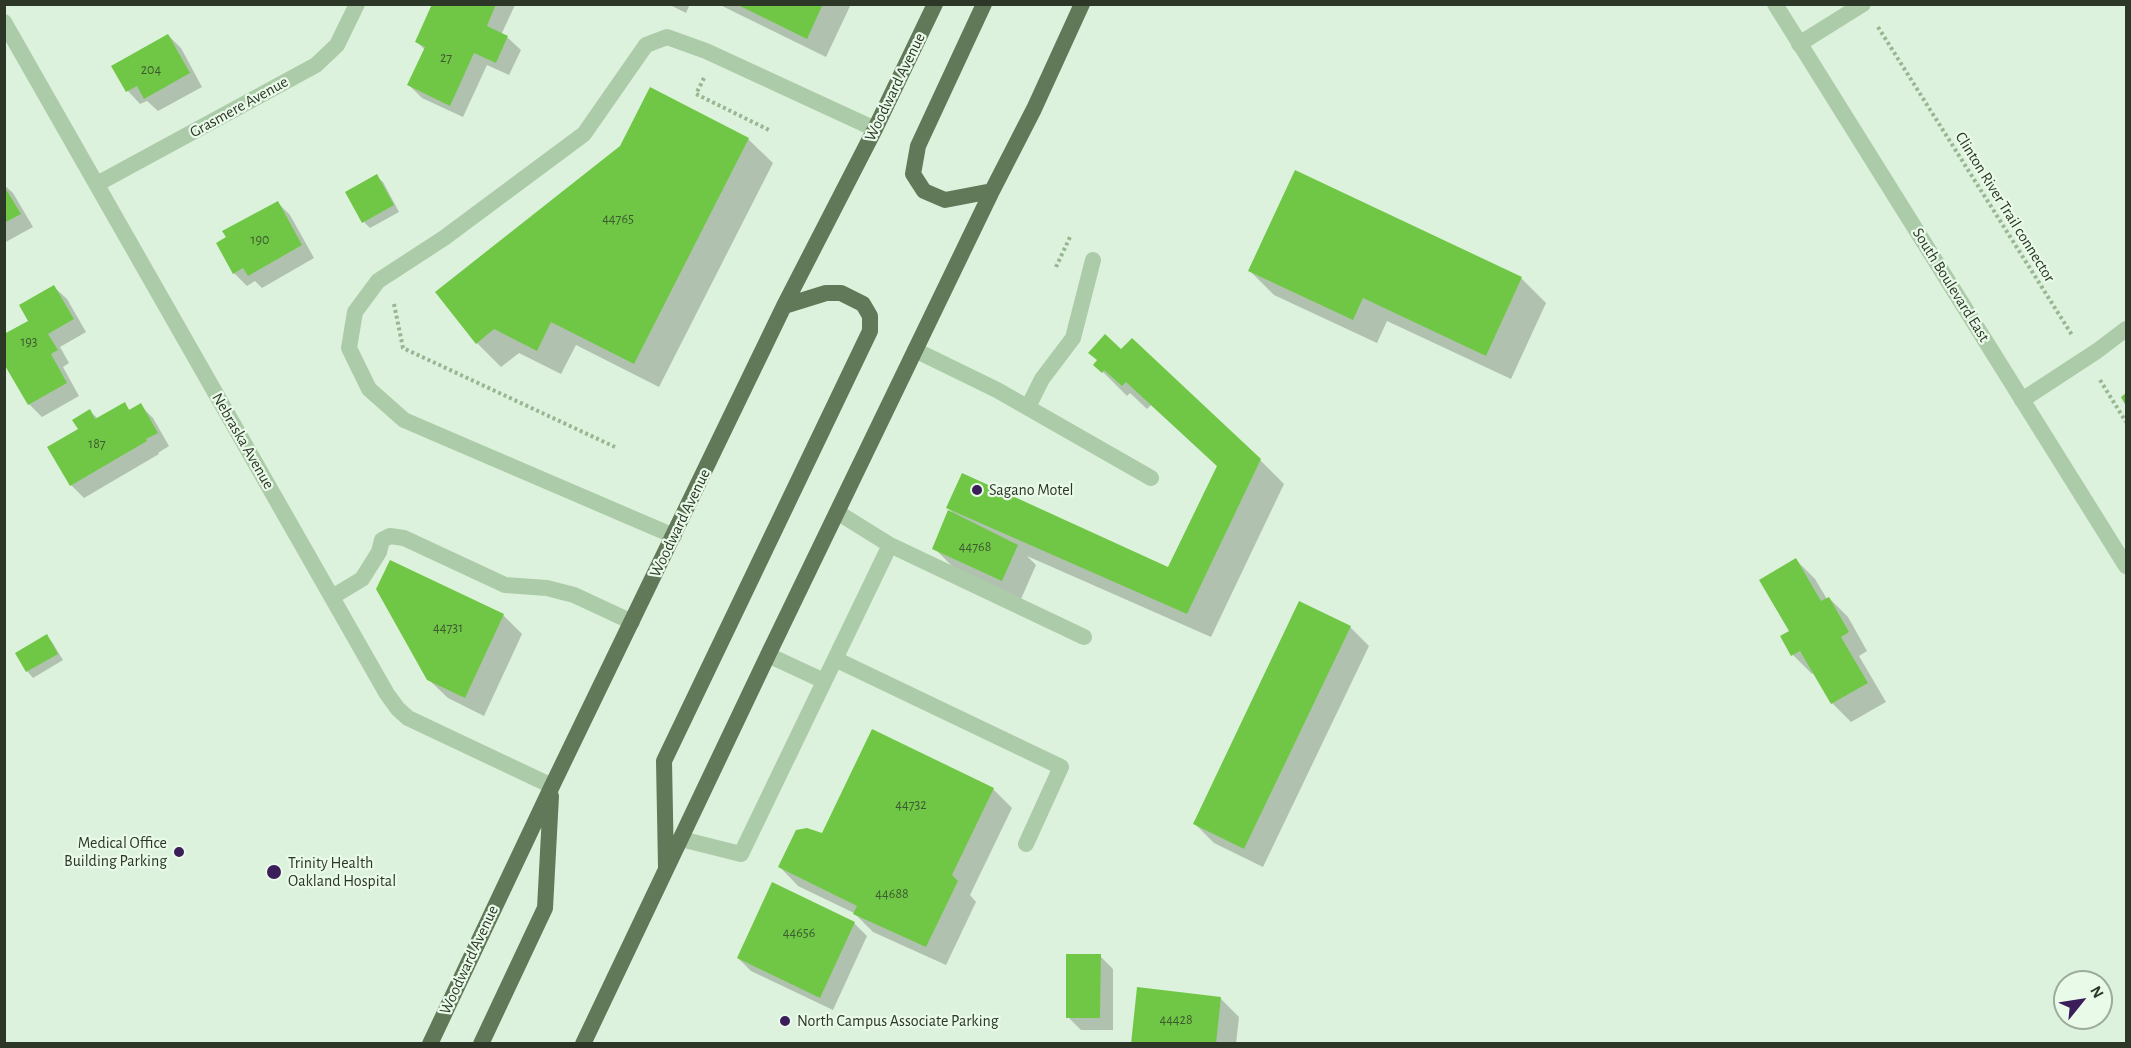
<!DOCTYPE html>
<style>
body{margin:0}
#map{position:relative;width:2131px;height:1048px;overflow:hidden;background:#ddf2dc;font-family:"Alegreya Sans",sans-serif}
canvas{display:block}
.frame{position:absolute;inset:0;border:6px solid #2c3728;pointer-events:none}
.north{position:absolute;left:2053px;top:970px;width:60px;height:60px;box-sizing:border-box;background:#e9fae9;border:2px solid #9dac9c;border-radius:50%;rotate:60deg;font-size:16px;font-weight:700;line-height:24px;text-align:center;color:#2c3728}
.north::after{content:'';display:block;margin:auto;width:21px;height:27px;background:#3b1d59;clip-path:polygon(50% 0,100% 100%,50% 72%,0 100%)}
</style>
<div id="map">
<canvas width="2131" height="1048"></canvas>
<div class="frame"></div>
<div class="north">N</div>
</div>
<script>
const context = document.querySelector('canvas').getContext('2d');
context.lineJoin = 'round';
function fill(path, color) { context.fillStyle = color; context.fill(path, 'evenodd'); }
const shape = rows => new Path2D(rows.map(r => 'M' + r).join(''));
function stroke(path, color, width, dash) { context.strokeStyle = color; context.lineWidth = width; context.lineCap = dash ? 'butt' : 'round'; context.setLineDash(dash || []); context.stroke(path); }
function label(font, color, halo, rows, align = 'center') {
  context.font = font + ' "Alegreya Sans",sans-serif'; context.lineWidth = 4.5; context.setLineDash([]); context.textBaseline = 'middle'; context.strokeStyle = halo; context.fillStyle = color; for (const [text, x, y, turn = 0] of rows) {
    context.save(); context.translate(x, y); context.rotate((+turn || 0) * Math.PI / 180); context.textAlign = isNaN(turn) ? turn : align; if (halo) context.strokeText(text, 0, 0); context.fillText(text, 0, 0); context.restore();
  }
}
fill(shape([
 [434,4,515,5,501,35,508,38,521,50,509,75,487,65,463,117,422,98,409,85,425,50,417,42],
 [668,4,690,4,686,13],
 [718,4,851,4,826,57],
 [168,35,181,48,202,87,158,111,147,101,140,104,128,91],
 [748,139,773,163,659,387,576,345,561,374,519,353,501,367,477,343,437,293],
 [1295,172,1522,279,1546,303,1511,379,1387,321,1377,343,1274,295,1250,271],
 [376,176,383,182,399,212,370,228,364,222,347,193],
 [4,185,13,193,33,227,4,243],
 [277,202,290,215,314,258,262,288,255,281,247,286,234,273],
 [54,287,67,299,86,332,60,347,69,363,63,367,79,396,42,417,29,404,4,361],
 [1098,361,1260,460,1284,484,1211,637,1027,556,1036,565,1021,599,953,567,934,548,955,515,948,508,1168,569,1218,467,1151,405,1147,409,1130,393,1127,396,1095,364],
 [124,404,131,411,140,405,153,418,169,446,158,453,159,454,84,498,71,485,80,430,90,411,98,419],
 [1796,560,1815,579,1827,599,1829,598,1848,617,1867,651,1859,656,1886,702,1851,722,1832,703,1814,673,1812,674,1793,655,1782,637,1791,632],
 [503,615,522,634,484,716,448,698,428,679],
 [1350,627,1369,646,1263,867,1214,843,1195,824],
 [46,636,52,642,63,660,33,678,27,671,17,653],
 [993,789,1012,808,970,895,976,902,946,965,873,932,854,913,798,886,780,867],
 [773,884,854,923,867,936,833,1010,751,971,738,958],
 [1100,956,1113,969,1113,1030,1081,1030,1068,1017],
 [1220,998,1239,1017,1236,1044,1132,1044]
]), '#0003');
fill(shape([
 [432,4,496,4,487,26,508,36,496,63,474,53,450,106,407,85,425,47,415,42],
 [736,4,823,4,807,39],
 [168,34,190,73,144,99,137,86,126,92,111,66],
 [650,87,749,138,634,364,551,322,537,351,494,329,476,344,435,292,620,146],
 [1295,170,1522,277,1486,356,1363,298,1353,320,1248,271],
 [377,174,394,205,362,223,345,192],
 [4,186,21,214,4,223],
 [278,201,302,245,248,276,243,268,233,274,216,243,226,237,222,231],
 [54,285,74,319,48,334,58,350,51,354,67,383,28,405,4,364,4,334,28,321,19,305],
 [1105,334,1121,349,1132,338,1261,459,1187,614,946,508,962,473,1168,567,1217,466,1126,382,1122,386,1104,370,1102,373,1093,365,1097,360,1088,353],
 [2126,393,2126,406,2121,397],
 [125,402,129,410,141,403,158,433,146,439,147,441,70,486,47,447,78,429,72,420,90,409,95,419],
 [948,510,1018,545,1002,581,932,549],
 [1796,558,1821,601,1829,597,1849,632,1841,637,1868,683,1831,704,1800,651,1791,656,1780,636,1789,631,1759,580],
 [390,560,504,614,465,698,427,680,376,589],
 [1299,601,1351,626,1244,849,1193,824],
 [47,634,58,654,26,672,15,653],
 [872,729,994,788,952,875,958,881,926,947,853,914,857,906,778,867,796,830,807,828,822,833],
 [772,882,855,922,820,998,737,958],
 [1066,954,1101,954,1100,1018,1066,1018],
 [1137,987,1221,997,1216,1044,1131,1044]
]), '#70c746');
stroke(shape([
 [1878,27,2072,335],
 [704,78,696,94,771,131],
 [1056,267,1070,237],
 [394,304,403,348,615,447],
 [2100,380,2126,422]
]), '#97b692', 4, [3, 3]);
stroke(shape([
 [915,350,997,390,1151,478],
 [2022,400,2097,351,2126,329],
 [1028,407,1042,379,1073,338,1093,260],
 [837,512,890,545,1084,637],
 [674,536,404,420,369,389,349,348,355,312,378,281,444,238,584,134,646,45,667,37,706,51,875,129],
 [332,597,362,579,379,552,382,540,390,536,404,538,505,585,547,588,574,595,632,622],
 [768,655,824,681],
 [835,659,1061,767,1026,844],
 [681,839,741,854,890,545]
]), '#accba8', 16);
stroke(shape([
 [4,22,387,694,398,709,408,718,552,786],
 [1799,44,1863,4],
 [97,184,316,65,337,45,357,4]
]), '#accba8', 16);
stroke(shape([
 [1775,4,2126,566]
]), '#accba8', 16);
stroke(shape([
 [984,4,918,146,913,174,924,191,945,200,992,191],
 [666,867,664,761,870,331,870,316,863,304,841,293,826,293,784,306],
 [430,1044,552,786,784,306,875,129,935,4],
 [481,1044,545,908,551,796],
 [583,1044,768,655,992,191,1034,109,1082,4]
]), '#617959', 16);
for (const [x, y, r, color] of [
 [977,490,6,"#3b1d59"],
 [179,852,6,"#3b1d59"],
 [274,872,8,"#3b1d59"],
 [785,1021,6,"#3b1d59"]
]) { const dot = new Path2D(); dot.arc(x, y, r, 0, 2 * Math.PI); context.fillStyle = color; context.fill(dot); stroke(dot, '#e9fae9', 2); }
label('14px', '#3d5b30', null, [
 ["27",446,58],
 ["204",151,70],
 ["44765",618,219],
 ["190",260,240],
 ["193",29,342],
 ["187",97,444],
 ["44768",975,547],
 ["44731",448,628],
 ["44732",911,805],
 ["44688",892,894],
 ["44656",799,933],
 ["44428",1176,1020]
]);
label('16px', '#2c3728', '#e9fae9', [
 ["Woodward Avenue",895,87,-64],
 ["Grasmere Avenue",239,107,-29],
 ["Clinton River Trail connector",2005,207,58],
 ["South Boulevard East",1951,285,58],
 ["Nebraska Avenue",243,441,60],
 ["Woodward Avenue",680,523,-64],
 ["Woodward Avenue",469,960,-65]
]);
label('16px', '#2c3728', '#e9fae9', [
 ["Sagano Motel",989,490],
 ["Medical Office",167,843,"right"],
 ["Building Parking",167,861,"right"],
 ["Trinity Health",288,863],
 ["Oakland Hospital",288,881],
 ["North Campus Associate Parking",797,1021]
], 'left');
</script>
